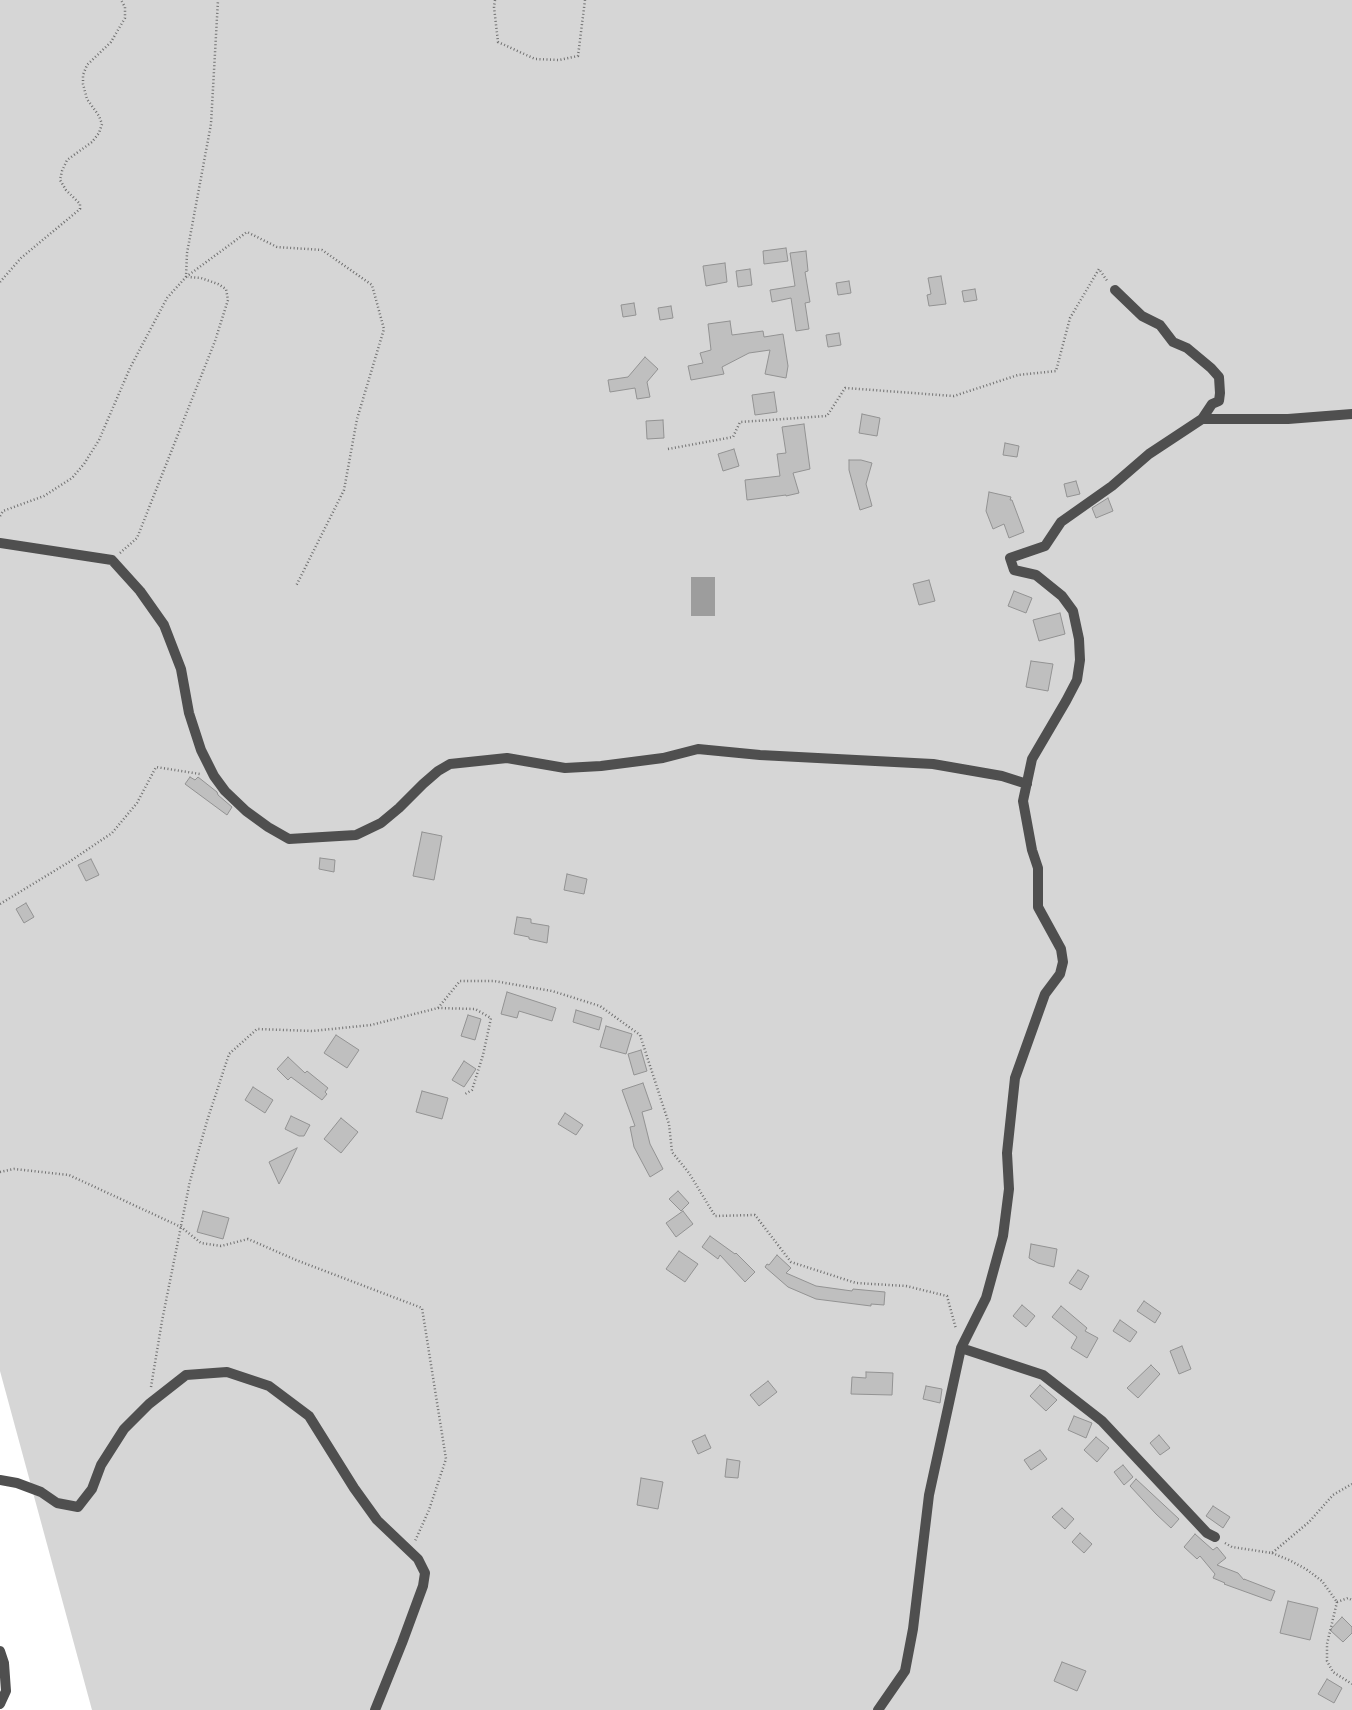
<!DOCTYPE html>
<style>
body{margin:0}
canvas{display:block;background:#fff}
</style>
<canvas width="1352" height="1710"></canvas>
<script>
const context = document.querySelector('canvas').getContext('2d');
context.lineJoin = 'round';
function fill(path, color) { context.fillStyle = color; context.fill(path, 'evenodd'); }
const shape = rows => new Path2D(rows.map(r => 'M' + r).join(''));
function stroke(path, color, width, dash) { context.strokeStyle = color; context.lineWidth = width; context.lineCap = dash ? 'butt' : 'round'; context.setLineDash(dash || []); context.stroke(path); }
fill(shape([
 [0,0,1352,0,1352,1710,92,1710,0,1371]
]), '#d6d6d6');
fill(shape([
 [691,577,715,577,715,616,691,616]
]), '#9d9d9d');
const building = shape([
 [786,248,788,261,764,264,763,251,786,248],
 [806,251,808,271,805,272,810,302,805,303,809,329,796,331,791,298,772,302,770,290,795,286,790,253,806,251],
 [725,263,727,282,706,286,703,266,725,263],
 [750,269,752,285,738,287,736,271,750,269],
 [941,276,946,304,929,306,927,295,931,294,928,278,941,276],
 [849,281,851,293,838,295,836,283,849,281],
 [975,289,977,300,964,302,962,291,975,289],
 [634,303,636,315,623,317,621,305,634,303],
 [671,306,673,318,660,320,658,308,671,306],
 [730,321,732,335,763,331,764,337,783,334,788,366,786,378,765,374,770,350,749,353,722,367,724,374,691,380,688,366,703,363,700,353,711,350,708,324,730,321],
 [839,333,841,345,828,347,826,335,839,333],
 [645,357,658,369,647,382,650,397,637,399,635,388,610,392,608,380,628,377,645,357],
 [774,392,777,412,755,415,752,395,774,392],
 [862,414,880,418,877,436,859,433,862,414],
 [663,420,664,438,647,439,646,421,663,420],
 [804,424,810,469,793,473,799,493,786,496,786,495,747,500,745,480,780,476,777,454,786,453,782,427,804,424],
 [1005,443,1019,446,1017,457,1003,455,1005,443],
 [734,449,739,466,723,471,718,454,734,449],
 [849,460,861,460,872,463,866,484,872,506,860,510,849,470,849,460],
 [1076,481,1080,494,1067,497,1064,484,1076,481],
 [989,492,1011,497,1010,500,1012,500,1024,532,1009,538,1004,524,993,529,986,511,989,492],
 [1108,498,1113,511,1096,518,1092,508,1108,498],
 [929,580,935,601,919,605,913,584,929,580],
 [1014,591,1032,598,1026,613,1008,606,1014,591],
 [1060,613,1065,634,1039,641,1033,620,1060,613],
 [1031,661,1053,664,1048,691,1026,687,1031,661],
 [190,777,195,780,198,777,217,792,218,795,232,807,227,815,185,784,190,777],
 [422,832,442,836,434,880,413,876,422,832],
 [320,858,335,860,334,872,319,869,320,858],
 [91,859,99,875,86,881,78,865,91,859],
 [567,874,587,879,584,894,564,890,567,874],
 [26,903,34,917,24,923,16,909,26,903],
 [517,917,531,919,531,923,549,926,547,943,529,939,529,937,514,934,517,917],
 [507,992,556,1008,552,1021,519,1011,517,1018,501,1014,507,992],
 [576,1010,602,1018,599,1030,573,1022,576,1010],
 [468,1015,481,1019,475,1040,461,1036,468,1015],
 [606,1026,632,1034,626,1054,600,1047,606,1026],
 [336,1035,359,1050,347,1068,324,1053,336,1035],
 [641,1050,647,1071,634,1075,628,1054,641,1050],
 [288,1057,305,1073,307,1071,328,1088,325,1092,327,1094,322,1100,291,1077,288,1080,277,1069,288,1057],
 [464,1061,476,1069,464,1087,452,1080,464,1061],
 [643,1083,652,1109,642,1112,650,1144,663,1169,650,1177,634,1147,630,1127,635,1126,622,1090,643,1083],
 [253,1087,273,1100,265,1113,245,1100,253,1087],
 [422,1091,448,1098,442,1119,416,1112,422,1091],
 [565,1113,583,1125,576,1135,558,1124,565,1113],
 [291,1116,310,1125,304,1136,299,1136,285,1129,291,1116],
 [341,1118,358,1132,341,1153,324,1139,341,1118],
 [297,1148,287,1169,279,1184,269,1162,297,1148],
 [678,1191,689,1203,681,1211,669,1199,678,1191],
 [203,1211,229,1218,223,1239,197,1232,203,1211],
 [683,1211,693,1224,676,1237,666,1223,683,1211],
 [710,1236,735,1254,736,1253,755,1272,745,1282,720,1255,718,1259,702,1247,710,1236],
 [1031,1244,1057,1249,1054,1267,1038,1263,1029,1258,1031,1244],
 [679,1251,698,1264,685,1282,666,1269,679,1251],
 [777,1255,791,1268,786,1273,816,1286,852,1291,853,1289,885,1292,884,1305,871,1304,871,1306,816,1299,788,1287,765,1267,767,1264,769,1265,777,1255],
 [1078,1270,1089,1276,1081,1290,1069,1283,1078,1270],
 [1144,1301,1161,1313,1155,1323,1137,1311,1144,1301],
 [1022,1305,1035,1316,1026,1327,1013,1316,1022,1305],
 [1061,1306,1087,1328,1085,1331,1098,1338,1087,1358,1071,1348,1077,1337,1052,1317,1061,1306],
 [1120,1320,1137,1332,1130,1342,1113,1331,1120,1320],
 [1182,1346,1191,1369,1179,1374,1170,1351,1182,1346],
 [1151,1365,1160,1374,1138,1398,1127,1388,1151,1365],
 [866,1372,893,1373,892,1395,851,1394,852,1377,866,1378,866,1372],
 [768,1381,777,1392,759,1406,750,1395,768,1381],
 [1040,1385,1057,1400,1046,1411,1030,1396,1040,1385],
 [926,1386,942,1389,940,1403,923,1399,926,1386],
 [1074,1416,1092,1423,1086,1438,1068,1430,1074,1416],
 [705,1435,711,1448,698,1454,692,1441,705,1435],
 [1159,1435,1170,1448,1160,1455,1150,1443,1159,1435],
 [1096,1437,1109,1448,1097,1462,1084,1450,1096,1437],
 [1040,1450,1047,1459,1031,1470,1024,1460,1040,1450],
 [727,1459,740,1461,738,1478,725,1477,727,1459],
 [1123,1465,1133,1477,1124,1485,1114,1472,1123,1465],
 [641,1478,663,1482,658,1509,637,1505,641,1478],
 [1136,1479,1179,1519,1171,1528,1156,1514,1130,1486,1136,1479],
 [1213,1506,1230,1517,1223,1528,1206,1516,1213,1506],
 [1062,1508,1074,1519,1065,1529,1052,1517,1062,1508],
 [1080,1533,1092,1544,1084,1553,1072,1542,1080,1533],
 [1195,1534,1213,1550,1217,1547,1226,1558,1217,1565,1238,1573,1244,1580,1244,1579,1275,1591,1271,1601,1224,1584,1225,1583,1213,1578,1215,1574,1200,1556,1197,1559,1184,1547,1195,1534],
 [1288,1601,1318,1608,1310,1640,1280,1633,1288,1601],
 [1342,1617,1352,1627,1352,1633,1343,1642,1330,1630,1342,1617],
 [1062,1662,1086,1671,1077,1691,1054,1681,1062,1662],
 [1327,1679,1342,1688,1334,1703,1318,1694,1327,1679]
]);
fill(building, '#bfbfbf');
stroke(building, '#939393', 1);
stroke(shape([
 [495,0,494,7,498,42,535,59,559,60,578,56,585,0],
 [186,277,247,232,277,247,322,250,372,285,384,329,357,419,344,490,296,586],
 [0,282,21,258,80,209,80,204,66,190,60,180,62,171,67,160,92,142,99,133,102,124,99,116,87,99,83,84,83,75,87,65,111,42,125,18,125,7,121,0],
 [668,449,733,437,740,422,827,416,845,388,954,396,1018,375,1056,371,1070,318,1099,269,1108,282],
 [0,516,3,511,44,496,72,478,84,464,99,440,130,368,167,298,186,277,187,253,211,124,218,0],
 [120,553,137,538,215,341,228,300,226,289,218,284,201,278,188,277],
 [0,904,69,862,112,833,137,803,156,767,200,774],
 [438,1008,460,981,494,981,552,991,600,1006,640,1035,669,1124,672,1152,689,1173,715,1216,755,1215,791,1262,856,1283,906,1286,947,1296,956,1329],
 [0,1172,14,1169,69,1175,181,1227,201,1243,221,1246,248,1239,296,1260,422,1308,446,1459,429,1510,415,1541],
 [151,1387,162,1321,190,1181,207,1121,229,1054,257,1029,312,1031,371,1025,438,1008,475,1009,491,1018,483,1055,472,1090,465,1094],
 [1225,1543,1232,1547,1272,1553,1309,1522,1333,1495,1352,1484],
 [1272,1553,1289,1560,1306,1569,1322,1581,1337,1602],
 [1337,1602,1327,1644,1327,1661,1333,1672,1352,1684],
 [1337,1602,1348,1598,1352,1600]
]), '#717171', 2.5, [1, 2.5]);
stroke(shape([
 [1115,290,1142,316,1160,325,1173,342,1187,348,1211,368,1219,377,1220,393,1219,401,1212,404,1202,419],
 [0,543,112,560,140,591,164,625,181,669,189,713,201,750,214,776,225,791,246,811,268,827,289,839,356,835,381,823,399,808,423,784,438,771,450,764,507,758,565,768,601,766,663,758,698,749,760,755,933,764,1002,776,1027,784],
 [961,1348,1043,1375,1102,1421,1207,1533,1215,1537],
 [0,1480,17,1483,41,1492,57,1503,78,1507,92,1489,101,1465,124,1429,149,1404,186,1375,227,1372,269,1386,309,1416,354,1488,377,1520,418,1559,425,1573,423,1586,402,1643,375,1710],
 [0,1651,4,1663,6,1691,0,1704],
 [878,1710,905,1671,913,1629,929,1495,961,1348,986,1298,1003,1236,1009,1189,1007,1153,1015,1078,1045,994,1060,974,1063,962,1061,949,1038,907,1038,868,1032,850,1023,801,1032,759,1066,701,1077,680,1080,660,1079,639,1073,611,1062,596,1036,575,1014,570,1010,558,1045,546,1061,522,1112,486,1149,454,1202,419,1288,419,1352,414]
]), '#4f4f4f', 10);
</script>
